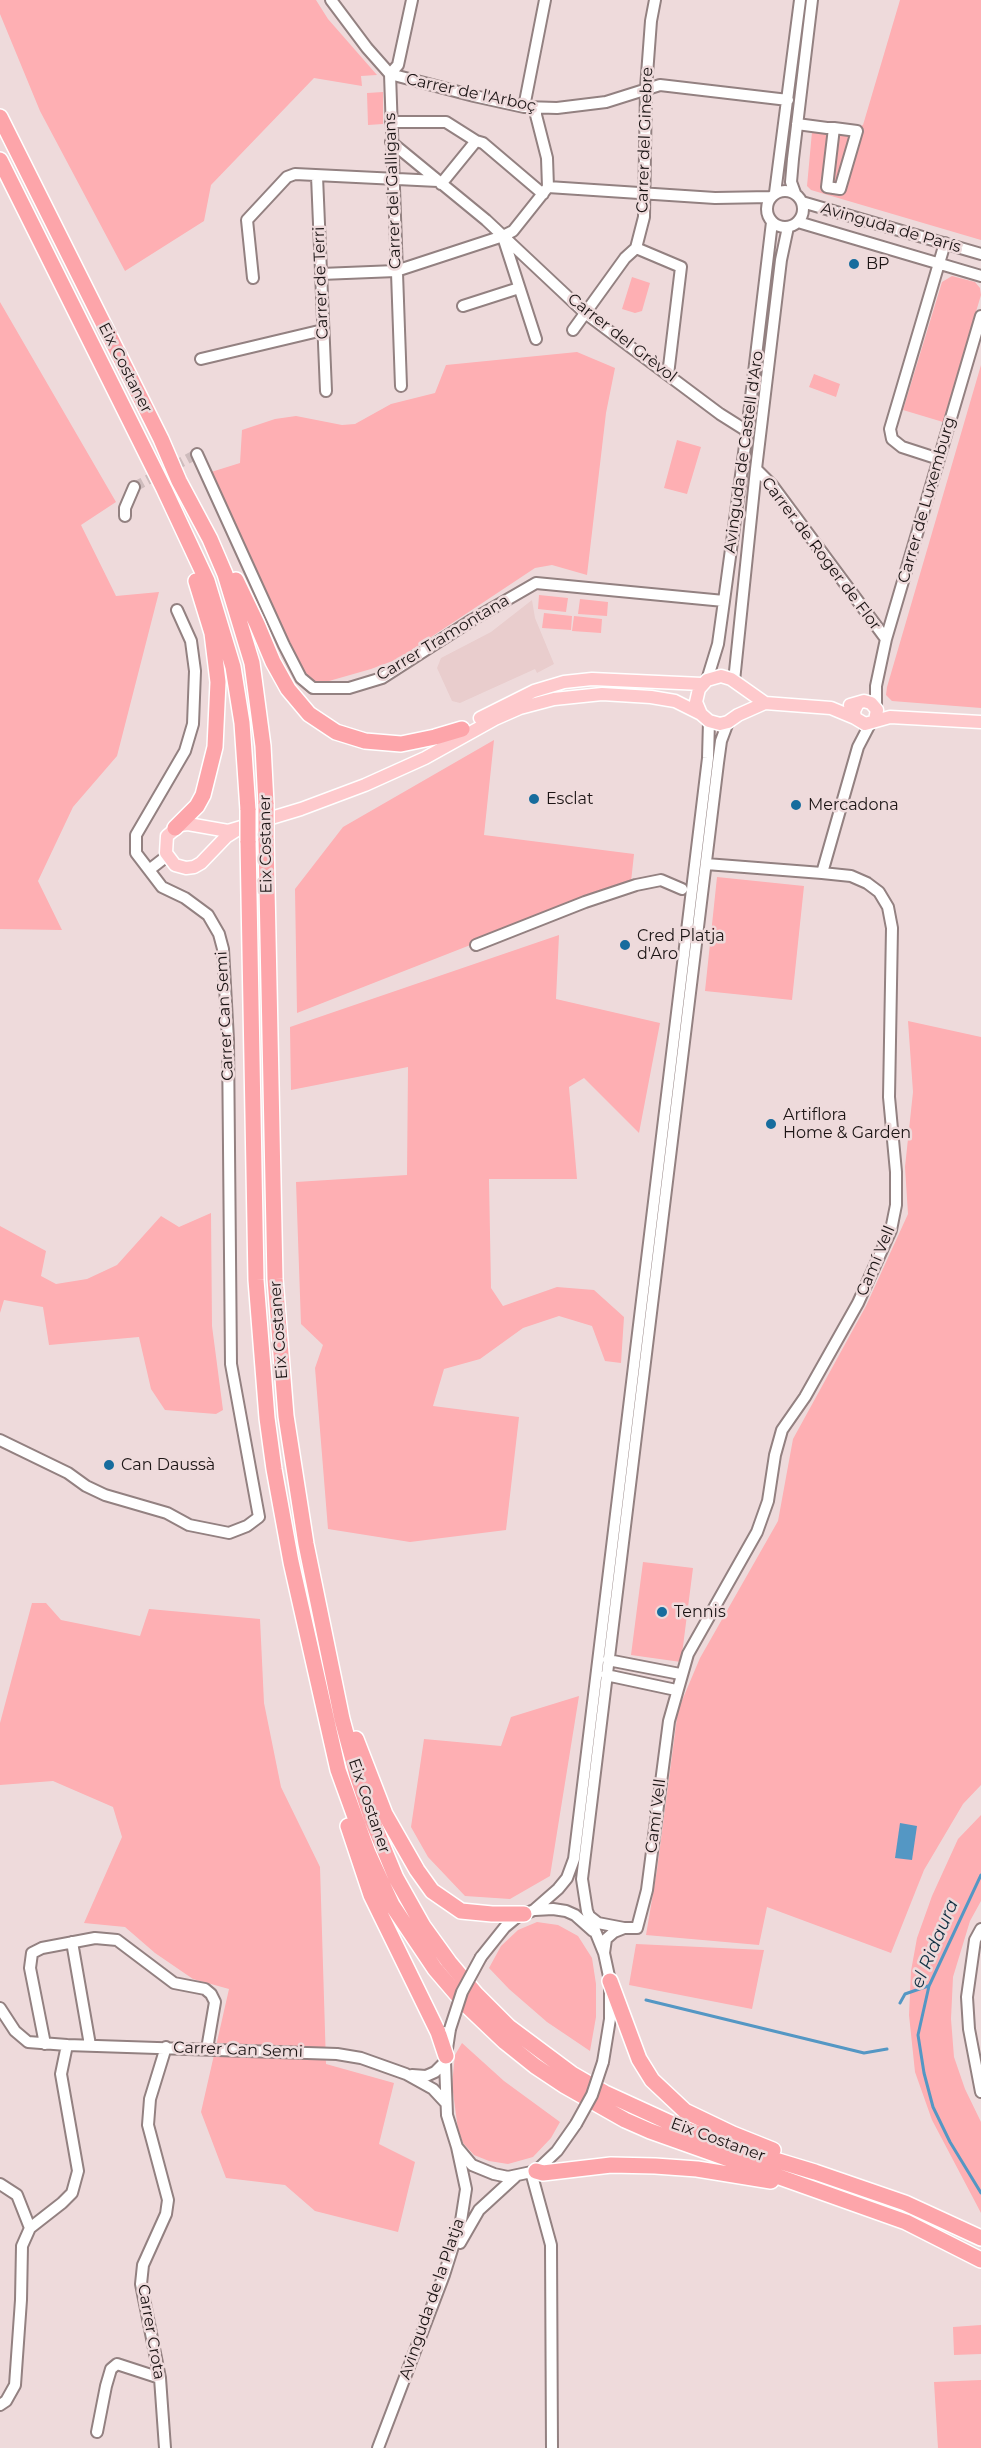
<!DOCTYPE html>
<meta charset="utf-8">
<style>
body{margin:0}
canvas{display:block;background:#eedadb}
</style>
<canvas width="981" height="2448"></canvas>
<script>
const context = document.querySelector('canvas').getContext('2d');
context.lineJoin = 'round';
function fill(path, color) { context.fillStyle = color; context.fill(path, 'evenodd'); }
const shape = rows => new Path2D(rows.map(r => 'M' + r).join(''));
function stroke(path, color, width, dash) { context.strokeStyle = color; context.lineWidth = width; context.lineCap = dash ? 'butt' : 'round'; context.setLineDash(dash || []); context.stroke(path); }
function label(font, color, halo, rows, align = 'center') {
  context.font = font + ' Montserrat,sans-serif'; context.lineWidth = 5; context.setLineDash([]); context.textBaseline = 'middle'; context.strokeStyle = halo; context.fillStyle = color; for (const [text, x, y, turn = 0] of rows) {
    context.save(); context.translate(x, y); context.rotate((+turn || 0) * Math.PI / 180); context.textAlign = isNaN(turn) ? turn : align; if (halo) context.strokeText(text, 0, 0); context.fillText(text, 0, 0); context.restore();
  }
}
fill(shape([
 [532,600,535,618,554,664,537,673,535,669,460,703,452,701,437,668,441,658,491,632]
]), '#e9cdcd');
fill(shape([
 [0,0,316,0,328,19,377,75,361,76,362,86,314,78,211,185,204,221,125,271,40,111,0,14],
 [900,0,981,0,981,240,811,190,807,186,813,121,858,127,863,125],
 [383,92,383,124,368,125,367,93],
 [952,276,975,282,980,288,981,295,943,422,903,410,942,282],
 [632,277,650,283,642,311,635,313,622,309],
 [0,302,116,502,81,525,116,596,159,592,117,756,73,807,38,881,62,930,0,929],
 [577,352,615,368,606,413,587,575,552,565,535,568,398,659,371,669,322,683,309,681,295,669,208,473,240,463,242,430,275,419,296,416,342,425,355,424,391,404,435,393,446,365],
 [981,365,981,708,892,701,886,695,887,687],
 [814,374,840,384,836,397,809,387],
 [677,440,701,447,687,494,664,488],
 [539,595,568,598,566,612,538,609],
 [580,599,608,602,607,616,578,614],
 [544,613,572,616,571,630,542,628],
 [574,616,602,619,601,633,572,631],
 [494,740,484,835,634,854,631,882,297,1013,295,889,343,827],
 [717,877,804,886,792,1000,705,991],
 [559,935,556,999,660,1023,639,1133,584,1078,569,1087,577,1179,489,1179,491,1288,503,1306,557,1287,594,1290,624,1317,621,1363,605,1361,592,1326,559,1316,523,1328,480,1359,444,1369,433,1406,519,1417,506,1530,410,1542,328,1529,315,1368,323,1345,301,1324,296,1182,407,1175,408,1067,291,1090,290,1027],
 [908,1021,981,1037,981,1785,963,1804,924,1870,891,1953,767,1907,759,1945,646,1935,657,1870,678,1710,700,1658,778,1521,793,1439,866,1306,908,1214,905,1167,913,1092],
 [211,1213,212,1326,223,1410,216,1414,165,1410,151,1389,139,1337,49,1345,43,1307,4,1300,0,1313,0,1226,46,1251,41,1276,56,1284,87,1279,117,1265,161,1216,179,1227],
 [643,1562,693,1568,681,1662,631,1655],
 [32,1603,46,1603,61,1620,140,1636,149,1609,260,1619,264,1703,281,1787,320,1867,326,2064,394,2083,379,2144,415,2162,398,2232,315,2211,285,2185,226,2178,201,2112,229,1989,193,1979,155,1953,125,1927,84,1923,122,1837,113,1807,53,1781,0,1785,0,1723],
 [579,1696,550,1876,510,1899,465,1896,428,1857,411,1827,424,1739,501,1746,511,1717],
 [981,1815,981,1901,970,1921,953,1977,951,2019,954,2057,965,2089,981,2122,981,2213,932,2120,915,2072,909,2015,911,1971,917,1938,932,1896,958,1839],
 [537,1922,558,1925,578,1936,592,1958,596,1984,596,2017,590,2051,547,2022,509,1989,489,1968,501,1946,518,1930],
 [636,1944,764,1950,752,2009,629,1985],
 [462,2043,504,2081,560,2122,551,2138,533,2157,508,2164,489,2161,474,2155,463,2143,458,2130,452,2084,455,2055],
 [981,2325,981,2354,954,2355,953,2327],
 [981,2380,981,2448,938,2448,934,2382]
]), '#feafb3');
fill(shape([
 [900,1823,917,1826,912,1860,895,1858]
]), '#5497c4');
stroke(shape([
 [981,1875,929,1986,918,2035,924,2073,933,2107,950,2142,981,2193],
 [646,2000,864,2053,887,2049],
 [900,2003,905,1994,928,1986]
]), '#5497c4', 3);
stroke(shape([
 [134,487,197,454]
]), '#cebcbd', 10, [10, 5]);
const minor = shape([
 [331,0,367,48,390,74,474,96,524,107,557,108,606,102,660,85,788,100],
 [524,107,545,0],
 [391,122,446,122,476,141],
 [797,124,827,128,834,128,857,131,840,189,827,187,834,128],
 [391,142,486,220,585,313,720,414,747,431],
 [317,176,326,391],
 [441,184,476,141,483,143,543,194],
 [548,187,715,198,771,197],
 '767 209a18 18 0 1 1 36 0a18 18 0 1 1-36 0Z',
 [775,193,800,0],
 [795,193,791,182,793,159,812,0],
 [802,202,981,254],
 [798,222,981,276],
 [504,240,536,339],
 [636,248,681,267,668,375],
 [321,274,396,271,503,236,513,231,548,187,547,158,536,115,536,108],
 [253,278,247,220,287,177,295,174,438,181],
 [463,306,519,288],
 [573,330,625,258,636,248,644,217,646,88,651,21,655,0],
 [201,359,323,330],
 [401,386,390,74,398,65,412,0],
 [197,454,284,645,301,678,313,688,349,688,382,678,472,620,536,583,724,601],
 [939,459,902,447,892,439,890,429,945,243],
 [756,469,772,485,886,639],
 [125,516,125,508,134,487],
 [707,680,718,644,724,601,747,431,772,222],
 [734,681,756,469,781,260,788,227],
 [876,707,876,686,886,639,981,316],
 [167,856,149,870,136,853,136,835,185,751,193,724,195,671,191,641,177,610],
 [706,864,822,873],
 [476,945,585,902,636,885,661,880,682,889],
 [0,1440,68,1473,86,1486,105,1495,167,1513,189,1525,229,1533,247,1526,259,1517,231,1364,228,1040,223,949,219,934,208,915,185,898,162,887,149,870],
 [608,1660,680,1674],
 [606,1675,676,1690],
 [535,1910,553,1909,566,1911,575,1915,593,1931],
 [589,1916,598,1923,624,1928,637,1928,647,1890,669,1721,688,1654,757,1532,768,1501,775,1455,782,1430,805,1397,858,1303,891,1230,896,1205,896,1172,889,1097,892,928,888,907,879,892,867,883,851,876,822,873,858,747,870,724],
 [981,1929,975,1940,967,1997,969,2029,981,2092],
 [72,1942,90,2045],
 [604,1953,606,1939,614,1932,624,1928],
 [481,1957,505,1927,517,1917,534,1910,558,1889,567,1878,574,1859,708,758,709,721],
 [0,2008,15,2031,28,2042,67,2045,337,2054,361,2058,406,2074,433,2089,446,2103],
 [450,2029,445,2062,447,2115,457,2147,472,2165,494,2174,508,2177,536,2171,557,2151,576,2124],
 [45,2044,30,1968,32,1953,42,1948,95,1938,117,1940,174,1983,205,1989,211,1994,215,2002,207,2049],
 [603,2062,610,2019,610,1981,604,1953,587,1911,582,1879,718,763,721,741,728,722],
 [412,2075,426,2076,435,2072,445,2062],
 [531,2172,551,2245,552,2448],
 [0,2184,17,2195,30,2228],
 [460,2243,479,2210,515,2177],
 [0,2405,6,2401,15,2385,21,2300,22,2246,30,2228,62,2203,72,2193,78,2171,61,2074,67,2045],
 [97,2432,106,2386,111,2369,117,2364,160,2378],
 [165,2448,160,2378,141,2284,143,2265,166,2214,168,2200,148,2125,150,2099,166,2047],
 [378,2448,444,2275,461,2221,466,2189,457,2147]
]);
const major = shape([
 [850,705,864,701,871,703,877,710,875,720],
 [857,705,854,711,855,718,865,724,890,717,981,722],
 [701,714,696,702,699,689,707,680,721,676,731,679,765,703,831,708,855,718],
 [480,718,534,691,564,682,592,679,702,684],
 [237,830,226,837,201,863,194,867,186,868,175,865,166,853,167,836,180,825,188,824,228,831,301,809,365,785,425,758,495,719,520,708,554,699,602,694,651,697,675,701,701,714,709,721,720,724,728,722,738,715,765,703]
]);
const highway = shape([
 [0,117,161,439,179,481,210,539,225,574,252,663,263,746,266,804],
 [0,160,164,489,207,581,233,667,242,723,248,810],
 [236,580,257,624,273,662,288,689,309,714,336,732,365,741,401,744,435,737,462,729],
 [175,828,197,806,203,795,215,747,218,682,212,633,196,581],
 [266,839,275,1279,286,1416,306,1544,342,1719,357,1775,372,1820,396,1878,423,1926,449,1962,476,1994,509,2027,572,2074,605,2093,677,2126,742,2150,815,2172,905,2203,981,2238],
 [248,841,256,1280,267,1418,274,1469,291,1562,338,1770,368,1853,392,1905,435,1969,465,2004,505,2042,535,2066,565,2086,625,2120,650,2131,906,2222,981,2260],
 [356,1739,385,1814,417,1870,432,1891,461,1911,492,1914,524,1914],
 [348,1826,371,1895,438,2032,446,2056],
 [610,1981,639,2059,652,2080,685,2111,733,2134,773,2150],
 [536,2171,543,2173,611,2165,655,2166,697,2169,771,2181]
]);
stroke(minor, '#938181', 14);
stroke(major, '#fff', 15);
stroke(highway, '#fff', 18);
stroke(minor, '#fff', 10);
stroke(major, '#fec9cc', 12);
stroke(highway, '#fda5aa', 15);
const minorBridge = shape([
 [450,2029,462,1992,481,1957],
 [576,2124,592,2095,603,2062]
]);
const highwayBridge = shape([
 [266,804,266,839],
 [248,841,248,810]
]);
stroke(minorBridge, '#938181', 14, []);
stroke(highwayBridge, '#fff', 18, []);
stroke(minorBridge, '#fff', 10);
stroke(highwayBridge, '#fda5aa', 15);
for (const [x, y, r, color] of [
 [854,264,6,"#176c9d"],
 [534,799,6,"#176c9d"],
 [796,805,6,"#176c9d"],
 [625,945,6,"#176c9d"],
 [771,1124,6,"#176c9d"],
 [109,1465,6,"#176c9d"],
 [662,1612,6,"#176c9d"]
]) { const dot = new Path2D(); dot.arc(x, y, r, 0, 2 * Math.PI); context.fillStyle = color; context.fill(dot); stroke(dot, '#eedadb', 2); }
label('16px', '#1c1515', '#eedadb', [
 ["Carrer de l'Arboç",471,93,12],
 ["Carrer del Ginebre",645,140,-88],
 ["Carrer del Galligans",393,191,-92],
 ["Avinguda de París",891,228,16],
 ["Carrer de Terri",321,283,-92],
 ["Carrer del Grèvol",622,338,38],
 ["Eix Costaner",125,368,63],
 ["Avinguda de Castell d'Aro",744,452,-82],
 ["Carrer de Luxemburg",927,500,-74],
 ["Carrer de Roger de Flor",821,554,53],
 ["Carrer Tramontana",443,638,-31],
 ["Eix Costaner",266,844,-91],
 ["Carrer Can Semi",225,1016,-93],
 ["Camí Vell",876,1261,-67],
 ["Eix Costaner",279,1330,-94],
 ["Eix Costaner",369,1806,71],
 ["Camí Vell",656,1816,-83],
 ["Carrer Can Semi",238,2050,2],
 ["Eix Costaner",718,2140,20],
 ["Avinguda de la Platja",432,2299,-71],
 ["Carrer Crota",151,2332,80]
]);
label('16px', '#1c1515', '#eedadb', [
 ["BP",866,264],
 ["Esclat",546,799],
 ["Mercadona",808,805],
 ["Cred Platja",637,936],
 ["d'Aro",637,954],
 ["Artiflora",783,1115],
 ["Home & Garden",783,1133],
 ["Can Daussà",121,1465],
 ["Tennis",674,1612]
], 'left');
label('italic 18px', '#123043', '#eedadb', [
 ["el Ridaura",935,1944,-67]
]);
</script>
